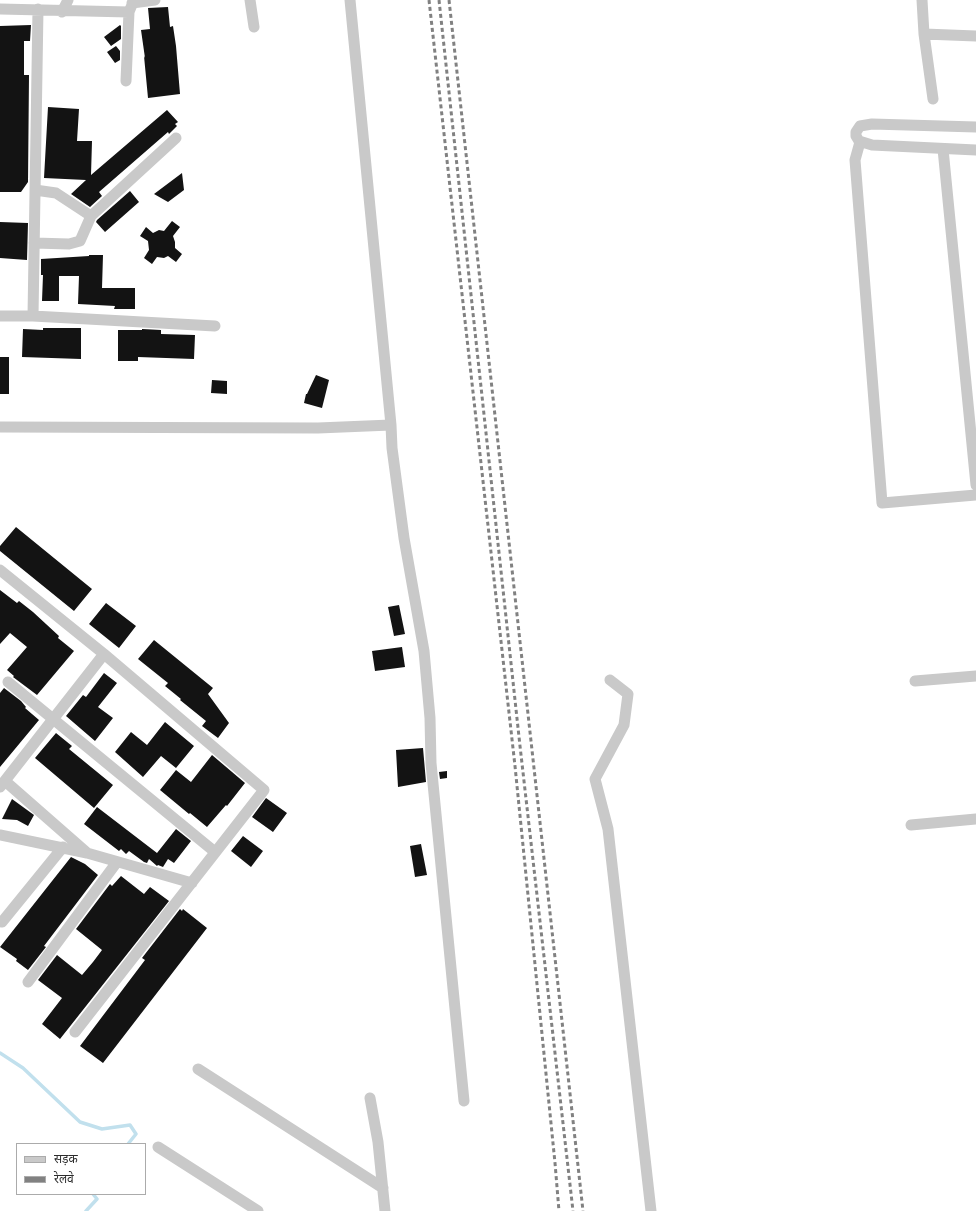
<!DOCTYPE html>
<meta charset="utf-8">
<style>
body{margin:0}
#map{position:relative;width:976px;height:1211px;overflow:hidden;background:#fff;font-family:Montserrat,"Noto Sans Devanagari",sans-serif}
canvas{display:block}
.legend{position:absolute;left:16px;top:1143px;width:130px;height:52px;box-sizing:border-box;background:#fff;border:1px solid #ababab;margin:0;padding:5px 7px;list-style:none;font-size:12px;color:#2c2c2c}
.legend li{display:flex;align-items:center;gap:8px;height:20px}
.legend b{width:20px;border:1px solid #ababab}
</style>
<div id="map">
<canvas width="976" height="1211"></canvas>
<ul class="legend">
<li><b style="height:5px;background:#c9c9c9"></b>सड़क</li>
<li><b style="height:5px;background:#818181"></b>रेलवे</li>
</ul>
</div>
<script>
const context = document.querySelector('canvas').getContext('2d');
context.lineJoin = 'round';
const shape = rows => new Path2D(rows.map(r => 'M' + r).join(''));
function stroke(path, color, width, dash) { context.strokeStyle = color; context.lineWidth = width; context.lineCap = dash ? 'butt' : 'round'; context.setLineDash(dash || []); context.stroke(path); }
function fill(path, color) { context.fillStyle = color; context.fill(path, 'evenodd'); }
stroke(shape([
 [0,1053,23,1068,80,1122,102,1129,130,1125,136,1134,128,1144],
 [86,1211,97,1199,93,1194]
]), '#c1e0ed', 3.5);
fill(shape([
 [168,7,170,27,173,26,176,46,180,94,148,98,144,56,145,58,141,30,150,29,148,8],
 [31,25,30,41,24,41,24,75,29,75,28,182,21,192,0,192,0,26],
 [120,25,121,26,121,39,111,46,104,37],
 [116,46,120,51,120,60,115,63,107,52],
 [48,107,79,109,77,141,92,141,91,175,167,110,178,122,175,124,177,126,169,134,168,132,99,192,102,196,90,207,71,194,86,180,44,178],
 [182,173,184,190,168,202,154,194],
 [130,191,139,202,105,232,96,222,97,220],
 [172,221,180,227,173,236,175,242,175,248,182,254,176,262,168,256,164,258,157,257,152,264,144,258,149,250,148,241,140,236,146,227,153,233,159,230,164,231],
 [0,222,28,223,27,260,0,258],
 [89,255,103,255,102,288,135,288,135,309,114,309,115,306,78,304,79,276,59,276,59,301,42,301,43,275,41,275,41,259,89,256],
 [43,328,81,328,81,359,22,357,23,329,43,330],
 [142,329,161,330,161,334,195,335,194,359,138,357,138,361,118,361,118,330,142,330],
 [0,357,9,357,9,394,0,394],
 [316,375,329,380,322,408,304,403,306,394,307,394],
 [212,380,227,381,227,394,211,393],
 [16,527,92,589,74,611,0,551,0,546],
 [0,590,17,603,19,601,33,612,59,636,58,638,74,651,37,695,13,677,14,676,7,670,27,647,10,633,0,644],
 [106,603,136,626,119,648,89,624],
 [399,605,405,634,394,636,388,607],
 [154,640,213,688,208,694,229,723,218,738,202,726,206,721,180,700,181,699,165,686,168,683,138,659],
 [402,647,405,667,375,671,372,651],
 [104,673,117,683,98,707,113,718,95,741,66,716,83,695,86,697],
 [4,688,21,701,26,707,25,708,39,720,0,767,0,693],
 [165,722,194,746,176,768,161,756,143,777,115,752,131,732,147,745],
 [56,733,72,746,69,749,113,785,94,808,35,758],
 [423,748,426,782,398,787,396,750],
 [212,755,245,783,227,806,226,805,207,827,190,813,189,814,160,790,176,770,191,782],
 [447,771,447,778,440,779,439,772],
 [266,798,287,813,273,832,252,817],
 [12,799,34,815,28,826,17,820,2,819],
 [97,807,157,853,176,829,191,841,174,863,168,859,163,867,158,865,157,866,149,859,147,863,144,862,129,851,126,854,121,849,119,851,84,824],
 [243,836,263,851,251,867,231,851],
 [421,844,427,875,415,877,410,846],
 [71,857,85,864,98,875,44,946,46,947,28,970,16,961,17,959,0,947],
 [121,876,144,894,150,887,169,901,60,1039,42,1024,62,998,38,980,57,955,82,975,93,962,102,950,76,929,110,884,112,886],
 [180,909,182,911,183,909,207,928,103,1063,80,1046,145,960,142,958]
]), '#131313');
stroke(shape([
 [250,0,254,27],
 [350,0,391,425,392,448,404,538,424,651,430,718,431,763,464,1101],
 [922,0,924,34,933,99],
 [132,3,155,0],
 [0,9,129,12,134,0],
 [62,12,68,0],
 [924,34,976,36],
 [126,81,129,12],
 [976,127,872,124,860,126,856,132,856,136,859,141,872,145,976,150],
 [860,142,855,160,882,503,976,495],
 [943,149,976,485],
 [91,216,176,138],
 [34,243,69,244,80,241,91,216,56,193,35,190],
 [0,316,33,316,215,326],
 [33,316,38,9],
 [0,427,318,428,391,425],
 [0,570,104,654,264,790,75,1032],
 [610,680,628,694,624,725,595,779,608,829,651,1211],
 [915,681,976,676],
 [8,682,215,852],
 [5,781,86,852],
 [0,787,104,654],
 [911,825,976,819],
 [0,835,87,853,192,883],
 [2,922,63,847],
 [28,982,117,862],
 [198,1069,383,1188],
 [370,1098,378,1142,385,1211],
 [158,1147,258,1211]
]), '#c9c9c9', 11);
stroke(shape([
 [429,0,515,766,555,1163,559,1211],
 [439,0,520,746,573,1211],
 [449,0,583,1211]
]), '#818181', 3, [4, 3]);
</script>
